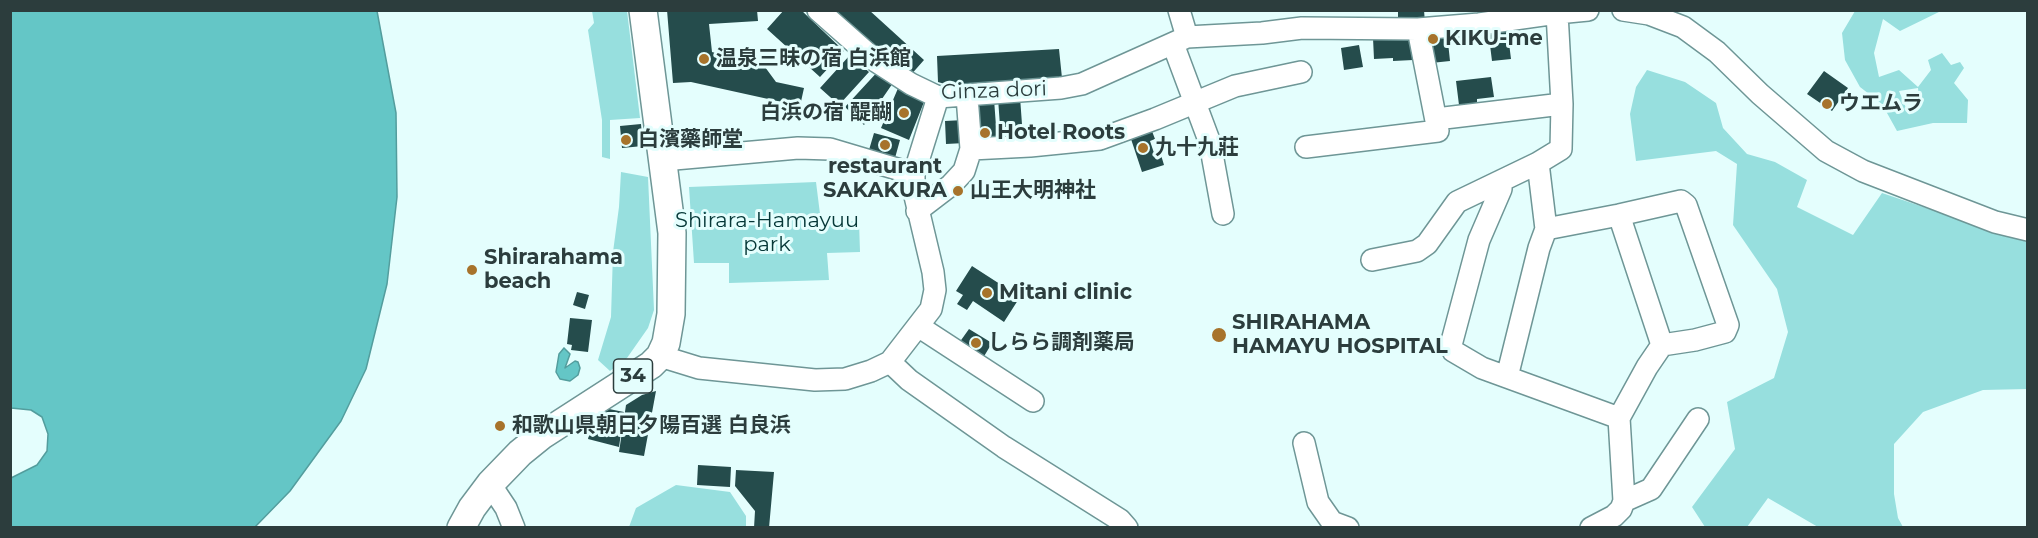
<!DOCTYPE html>
<meta charset="utf-8">
<style>
body{margin:0}
#map{position:relative;width:2038px;height:538px;overflow:hidden;background:#e4fefd;font-family:Montserrat,sans-serif}
canvas{display:block}
.frame{position:absolute;inset:0;border:12px solid #2c3d3d;pointer-events:none}
</style>
<div id="map">
<canvas width="2038" height="538"></canvas>
<div class="frame"></div>
</div>
<script>
const context = document.querySelector('canvas').getContext('2d');
context.lineJoin = 'round';
function fill(path, color) { context.fillStyle = color; context.fill(path, 'evenodd'); }
const shape = rows => new Path2D(rows.map(r => 'M' + r).join(''));
function stroke(path, color, width, dash) { context.strokeStyle = color; context.lineWidth = width; context.lineCap = dash ? 'butt' : 'round'; context.setLineDash(dash || []); context.stroke(path); }
function label(font, color, halo, rows, align = 'center') {
  context.font = font + ' Montserrat,"Noto Sans JP",sans-serif'; context.lineWidth = 6; context.setLineDash([]); context.textBaseline = 'middle'; context.strokeStyle = halo; context.fillStyle = color; for (const [text, x, y, turn = 0] of rows) {
    context.save(); context.translate(x, y); context.rotate((+turn || 0) * Math.PI / 180); context.textAlign = isNaN(turn) ? turn : align; if (halo) context.strokeText(text, 0, 0); context.fillText(text, 0, 0); context.restore();
  }
}
fill(shape([
 [592,11,627,11,640,118,610,120,610,159,602,157,602,120,588,30,594,23],
 [1855,11,1941,11,1900,31,1883,19,1874,53,1879,77,1899,70,1918,87,1931,70,1928,60,1942,53,1951,65,1960,62,1964,68,1954,83,1968,100,1967,123,1933,123,1897,131,1882,104,1860,87,1845,60,1842,33],
 [1918,88,1920,105,1906,108,1899,91],
 [1647,70,1685,82,1716,103,1723,128,1747,154,1775,162,1807,180,1797,207,1853,235,1882,193,2027,242,2027,389,1983,390,1923,412,1894,444,1894,494,1898,518,1903,527,1818,527,1768,498,1747,527,1705,527,1692,507,1735,449,1727,402,1774,378,1788,332,1777,289,1733,225,1737,164,1716,151,1636,161,1630,114,1636,87],
 [621,172,648,177,654,310,648,328,627,358,610,371,598,360,611,317,613,252,619,207],
 [816,182,821,222,859,221,860,252,827,253,829,280,729,283,729,263,694,263,689,187],
 [676,485,730,492,746,516,746,527,629,527,636,508]
]), '#97dfde');
const water = shape([
 [11,10,377,11,396,113,397,197,387,284,366,369,341,421,290,491,255,527,11,527,11,478,37,465,47,451,48,434,42,417,31,410,11,408,11,10],
 [564,348,570,354,565,368,575,361,578,362,580,368,578,375,570,381,560,379,556,372,559,354,564,348]
]);
fill(water, '#64c6c6');
stroke(water, '#539d9d', 1.5);
fill(shape([
 [667,10,757,10,758,21,709,24,712,52,765,67,776,82,804,88,800,106,691,82,673,83],
 [784,10,801,10,844,51,820,77,767,29],
 [829,10,869,10,924,60,909,77],
 [1398,10,1424,10,1425,23,1398,24],
 [1507,27,1511,59,1492,61,1488,29],
 [1447,33,1450,61,1431,63,1428,35],
 [1394,37,1394,40,1411,39,1413,60,1393,61,1393,58,1374,59,1373,38],
 [1359,45,1363,67,1344,70,1341,48],
 [1059,49,1062,78,951,86,938,82,937,56],
 [850,55,869,72,839,105,820,88],
 [881,68,895,80,864,125,845,107],
 [1824,71,1848,88,1832,111,1807,94],
 [1491,77,1494,97,1477,99,1477,103,1459,105,1456,81],
 [899,86,926,97,909,140,881,128],
 [1020,97,1023,138,1001,140,998,98],
 [994,99,997,140,975,141,973,100],
 [964,120,965,143,946,144,945,121],
 [641,124,643,146,622,148,620,126],
 [1150,126,1155,139,1150,141,1155,156,1161,155,1164,165,1142,172,1129,133],
 [874,133,900,140,895,158,869,150],
 [972,266,1020,297,1004,322,973,301,967,310,957,304,963,295,956,291],
 [577,292,589,295,585,309,573,305],
 [570,318,592,320,588,352,571,350,572,345,567,344],
 [969,329,992,343,983,358,959,343],
 [656,391,644,456,619,452,626,405,642,395],
 [609,409,624,412,619,447,588,439,592,421],
 [698,465,731,467,730,487,697,485],
 [736,470,774,472,769,528,754,528,755,511,735,486]
]), '#254c4c');
const minor = shape([
 [818,10,877,62,911,84,938,97,1061,88,1082,84,1187,37,1262,33,1302,28,1418,29,1479,24,1557,13,1588,10],
 [1179,10,1187,37],
 [1623,10,1649,14,1683,27,1717,52,1760,94,1826,151,1863,171,1995,222,2028,230],
 [1173,44,1210,143,1223,214],
 [1436,119,1562,104],
 [1306,147,1438,131,1418,29],
 [971,149,1030,146,1100,139,1155,119,1235,86,1301,72],
 [663,160,798,148,830,149,914,174],
 [1501,181,1501,189,1479,240,1451,345,1453,351,1482,368,1619,418,1647,367,1662,345,1695,340,1725,332,1728,325,1686,205,1681,201,1619,215,1546,229],
 [917,211,951,185,964,171,971,149,967,96],
 [1619,215,1662,345],
 [1372,260,1417,251,1427,244,1457,202,1538,163,1561,149,1562,104,1557,13],
 [918,326,1033,401],
 [660,356,699,368,815,380,845,379,871,371,890,362,931,309,935,290,933,272,914,192,914,174,938,97],
 [890,362,909,380,1004,447,1120,520,1127,528],
 [1507,377,1539,248,1546,229,1538,163],
 [1304,443,1318,502,1332,522,1348,528],
 [490,484,506,508,514,528],
 [1624,501,1651,489,1698,419],
 [1591,528,1614,516,1621,509,1624,501,1619,418]
]);
const major = shape([
 [461,528,472,508,490,484,520,453,541,436,651,365,660,356,666,343,671,314,672,233,643,10]
]);
stroke(minor, '#6e9696', 24);
stroke(major, '#6e9696', 30);
stroke(minor, '#fff', 21);
stroke(major, '#fff', 27);
for (const [x, y, r, color] of [
 [1433,39,6,"#a7732b"],
 [704,59,6,"#a7732b"],
 [1827,104,6,"#a7732b"],
 [904,113,6,"#a7732b"],
 [985,133,6,"#a7732b"],
 [626,140,6,"#a7732b"],
 [885,145,6,"#a7732b"],
 [1143,148,6,"#a7732b"],
 [958,191,6,"#a7732b"],
 [472,270,6,"#a7732b"],
 [987,293,6,"#a7732b"],
 [1219,335,8,"#a7732b"],
 [976,343,6,"#a7732b"],
 [500,426,6,"#a7732b"]
]) { const dot = new Path2D(); dot.arc(x, y, r, 0, 2 * Math.PI); context.fillStyle = color; context.fill(dot); stroke(dot, '#e4fefd', 2); }
for (const [x, y, w] of [
 [633,376,39]
]) { const box = new Path2D(); box.roundRect(x - w / 2, y - 17, w, 34, 4.5); context.fillStyle = '#e4fefd'; context.fill(box); stroke(box, '#2c3d3d', 1.5); }
label('bold 20px', '#2c3d3d', null, [
 ["34",633,376]
]);
label('bold 21px', '#2c3d3d', '#e4fefd', [
 ["KIKU-me",1445,39],
 ["温泉三昧の宿 白浜館",716,59],
 ["ウエムラ",1839,104],
 ["白浜の宿 醍醐",892,113,"right"],
 ["Hotel Roots",997,133],
 ["白濱藥師堂",638,140],
 ["九十九莊",1155,148],
 ["restaurant",885,167,"center"],
 ["SAKAKURA",885,191,"center"],
 ["山王大明神社",970,191],
 ["Shirarahama",484,258],
 ["beach",484,282],
 ["Mitani clinic",999,293],
 ["SHIRAHAMA",1232,323],
 ["HAMAYU HOSPITAL",1232,347],
 ["しらら調剤薬局",988,343],
 ["和歌山県朝日夕陽百選 白良浜",512,426]
], 'left');
label('21px', '#2c3d3d', '#e4fefd', [
 ["Ginza dori",994,91,-2]
]);
label('21px', '#053737', '#e4fefd', [
 ["Shirara-Hamayuu",767,221],
 ["park",767,245]
]);
</script>
